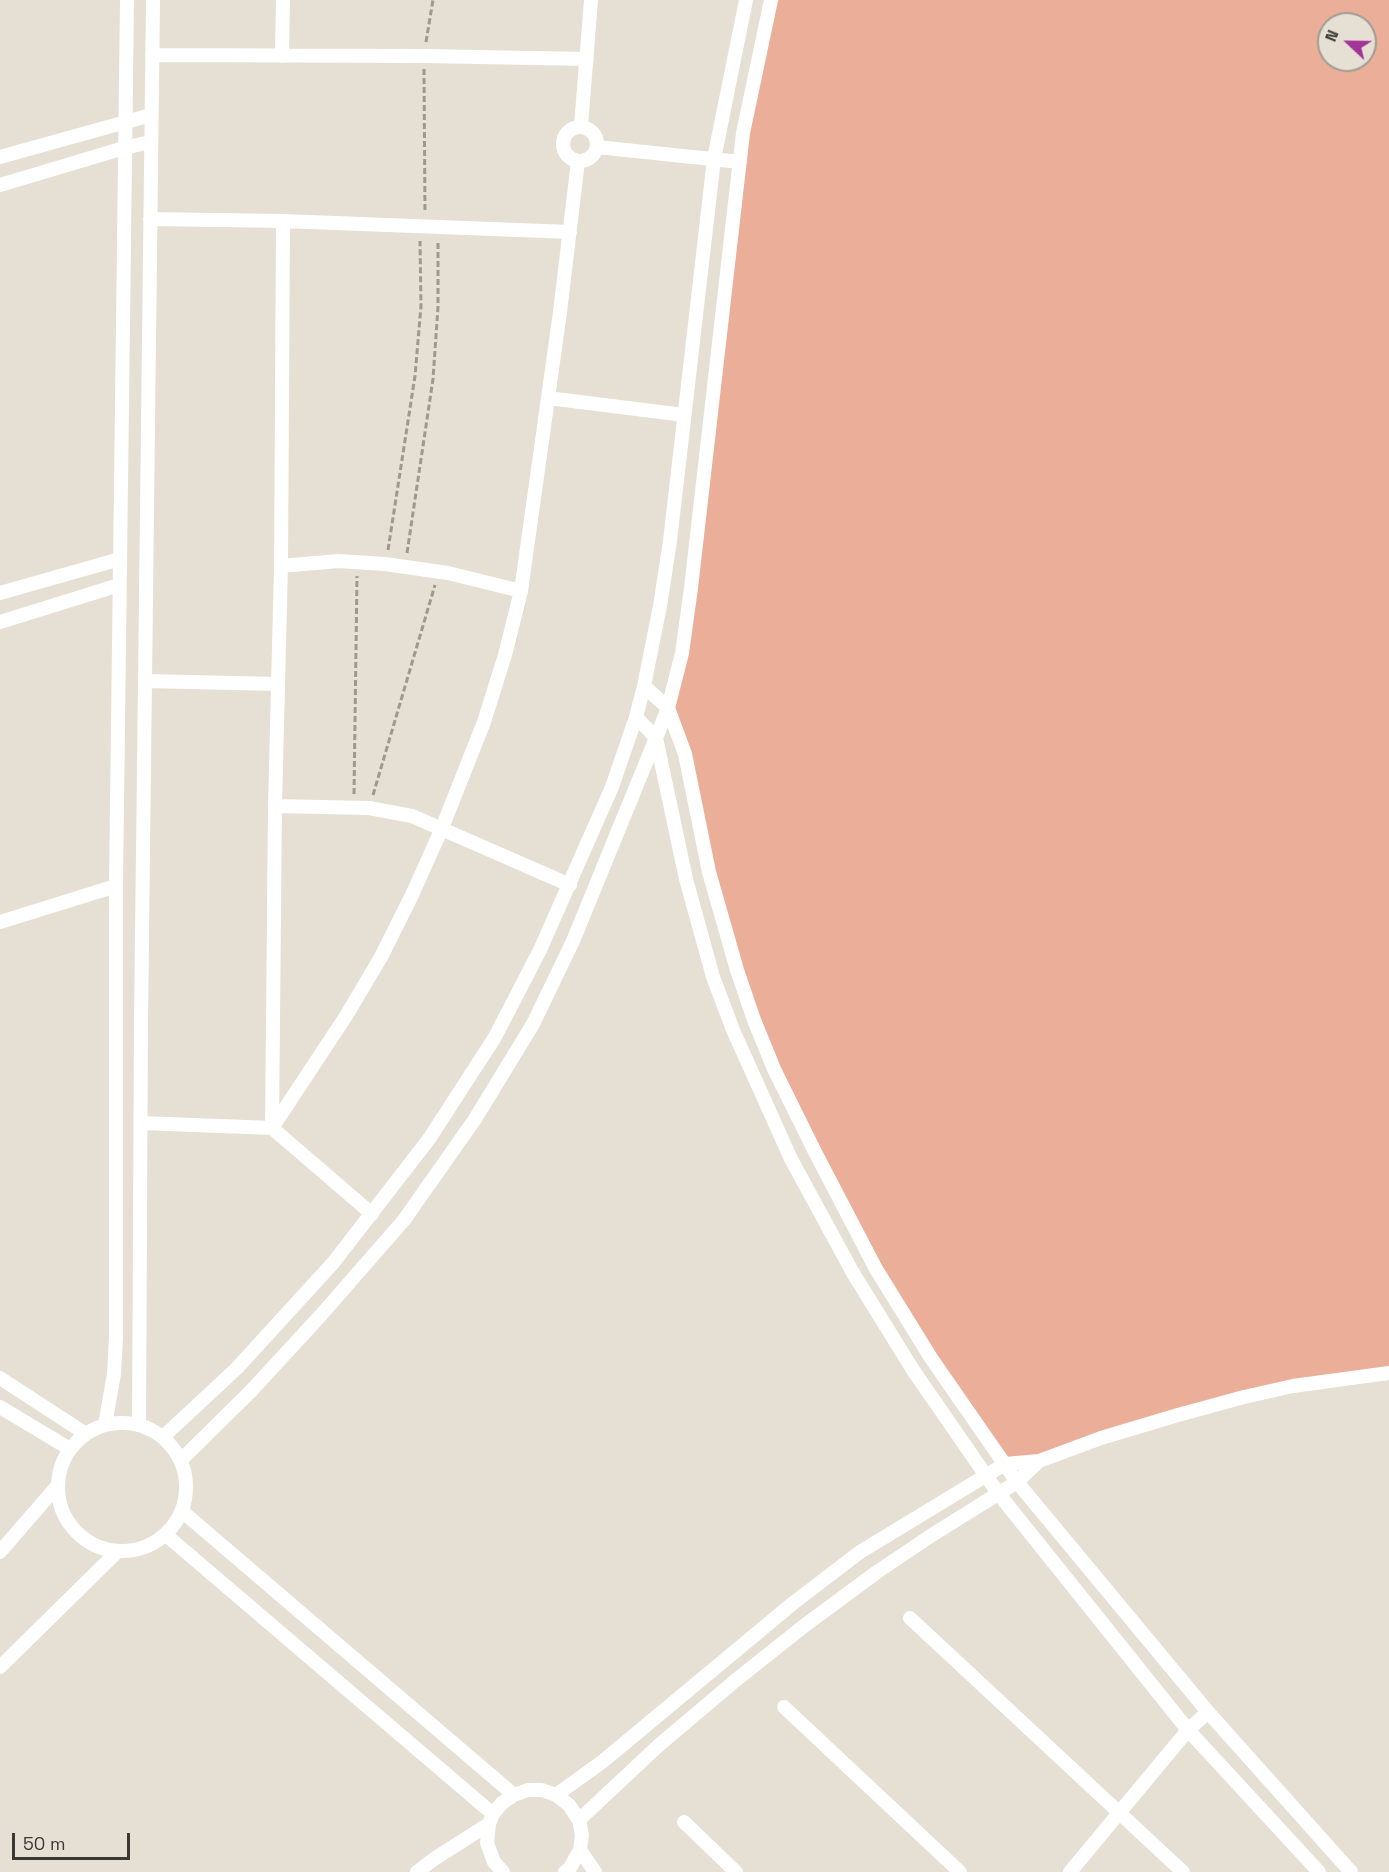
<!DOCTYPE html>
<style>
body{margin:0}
#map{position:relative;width:1389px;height:1872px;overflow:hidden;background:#e5dfd4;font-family:"Space Grotesk",sans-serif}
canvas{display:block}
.north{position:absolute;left:1317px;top:12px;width:60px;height:60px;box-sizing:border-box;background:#e5dfd4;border:2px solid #a19c94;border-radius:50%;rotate:292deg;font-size:16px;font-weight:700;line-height:24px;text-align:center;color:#3b3834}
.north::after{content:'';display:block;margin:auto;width:21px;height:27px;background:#a23595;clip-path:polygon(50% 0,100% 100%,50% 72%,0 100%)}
.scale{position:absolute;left:12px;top:1833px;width:118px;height:27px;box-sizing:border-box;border:3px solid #3b3834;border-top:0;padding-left:8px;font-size:18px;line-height:21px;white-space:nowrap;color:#3b3834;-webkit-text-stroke:4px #e5dfd4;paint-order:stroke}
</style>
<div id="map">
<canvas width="1389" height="1872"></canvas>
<div class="north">N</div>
<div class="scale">50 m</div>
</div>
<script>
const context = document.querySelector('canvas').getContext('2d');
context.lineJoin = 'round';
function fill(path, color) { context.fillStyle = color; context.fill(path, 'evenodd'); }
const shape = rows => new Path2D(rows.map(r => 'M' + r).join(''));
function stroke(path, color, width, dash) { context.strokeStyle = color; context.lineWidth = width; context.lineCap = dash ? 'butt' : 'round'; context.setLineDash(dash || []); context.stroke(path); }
fill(shape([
 [772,0,1389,0,1389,1373,1244,1397,1005,1464,876,1269,754,1020,668,708,682,653,740,162],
 [1329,24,1365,24,1365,60,1329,60]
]), '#ebae99');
stroke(shape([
 [426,42,433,0],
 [424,69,425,213],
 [388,550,415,376,421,306,420,241],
 [407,553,433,379,438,307,438,241],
 [354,794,357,576],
 [373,795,435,585]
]), '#9d9890', 3, [6, 3]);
stroke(shape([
 [152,55,424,56,587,59],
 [282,56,283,0],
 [581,126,591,0],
 '563 144a17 17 0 1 1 34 0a17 17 0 1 1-34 0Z',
 [597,147,740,162],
 [0,157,151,115],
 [0,185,124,148,150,142],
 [150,219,283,221,570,232],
 [548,398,684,415],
 [281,566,338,561,385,564,448,573,521,591],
 [0,593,120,559],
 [0,622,119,585],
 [146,681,278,684],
 [644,686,668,708,685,754,709,872,737,970,754,1020,774,1069,814,1150,876,1269,931,1358,1017,1482,1208,1712,1351,1872],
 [636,717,656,738,686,879,713,977,733,1030,791,1159,853,1273,913,1370,998,1493,1188,1730,1319,1872],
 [275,806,369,808,412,816,570,885],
 [0,922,116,886],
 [141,1123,272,1128,372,1214],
 [272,1128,346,1016,381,957,412,895,442,828,484,722,505,655,521,591,560,312,578,161],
 [272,1128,275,806,281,566,283,221],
 [0,1378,86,1434],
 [0,1407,70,1449],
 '58 1487a64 64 0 1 1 128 0a64 64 0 1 1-128 0Z',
 [105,1425,114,1374,116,1337,116,886,127,0],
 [139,1425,141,1022,153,0],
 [163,1437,237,1368,333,1263,429,1139,495,1037,540,950,612,787,636,717,644,686,660,606,670,541,714,159,746,0],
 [181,1460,251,1391,321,1315,404,1220,475,1119,533,1024,573,941,656,738,668,708,682,653,691,588,743,133,771,0],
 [183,1512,514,1795],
 [166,1535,493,1814],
 [0,1552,58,1485],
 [910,1618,1183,1872],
 [0,1667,117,1552],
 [784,1707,960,1872],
 [556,1795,602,1762,792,1604,860,1552,1005,1464,1039,1461,1101,1438,1178,1415,1244,1397,1293,1386,1389,1373],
 [579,1820,658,1746,736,1680,804,1626,877,1572,932,1535,1017,1482,1039,1461],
 [684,1822,736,1872],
 [580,1850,595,1872],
 [417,1872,434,1859,489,1824],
 [503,1872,494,1862,487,1843,489,1824,493,1814,502,1803,514,1795,528,1790,542,1790,556,1795,569,1805,579,1820,582,1835,580,1850,570,1868,565,1872],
 [1070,1872,1188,1730,1208,1712]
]), '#fff', 14);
</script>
